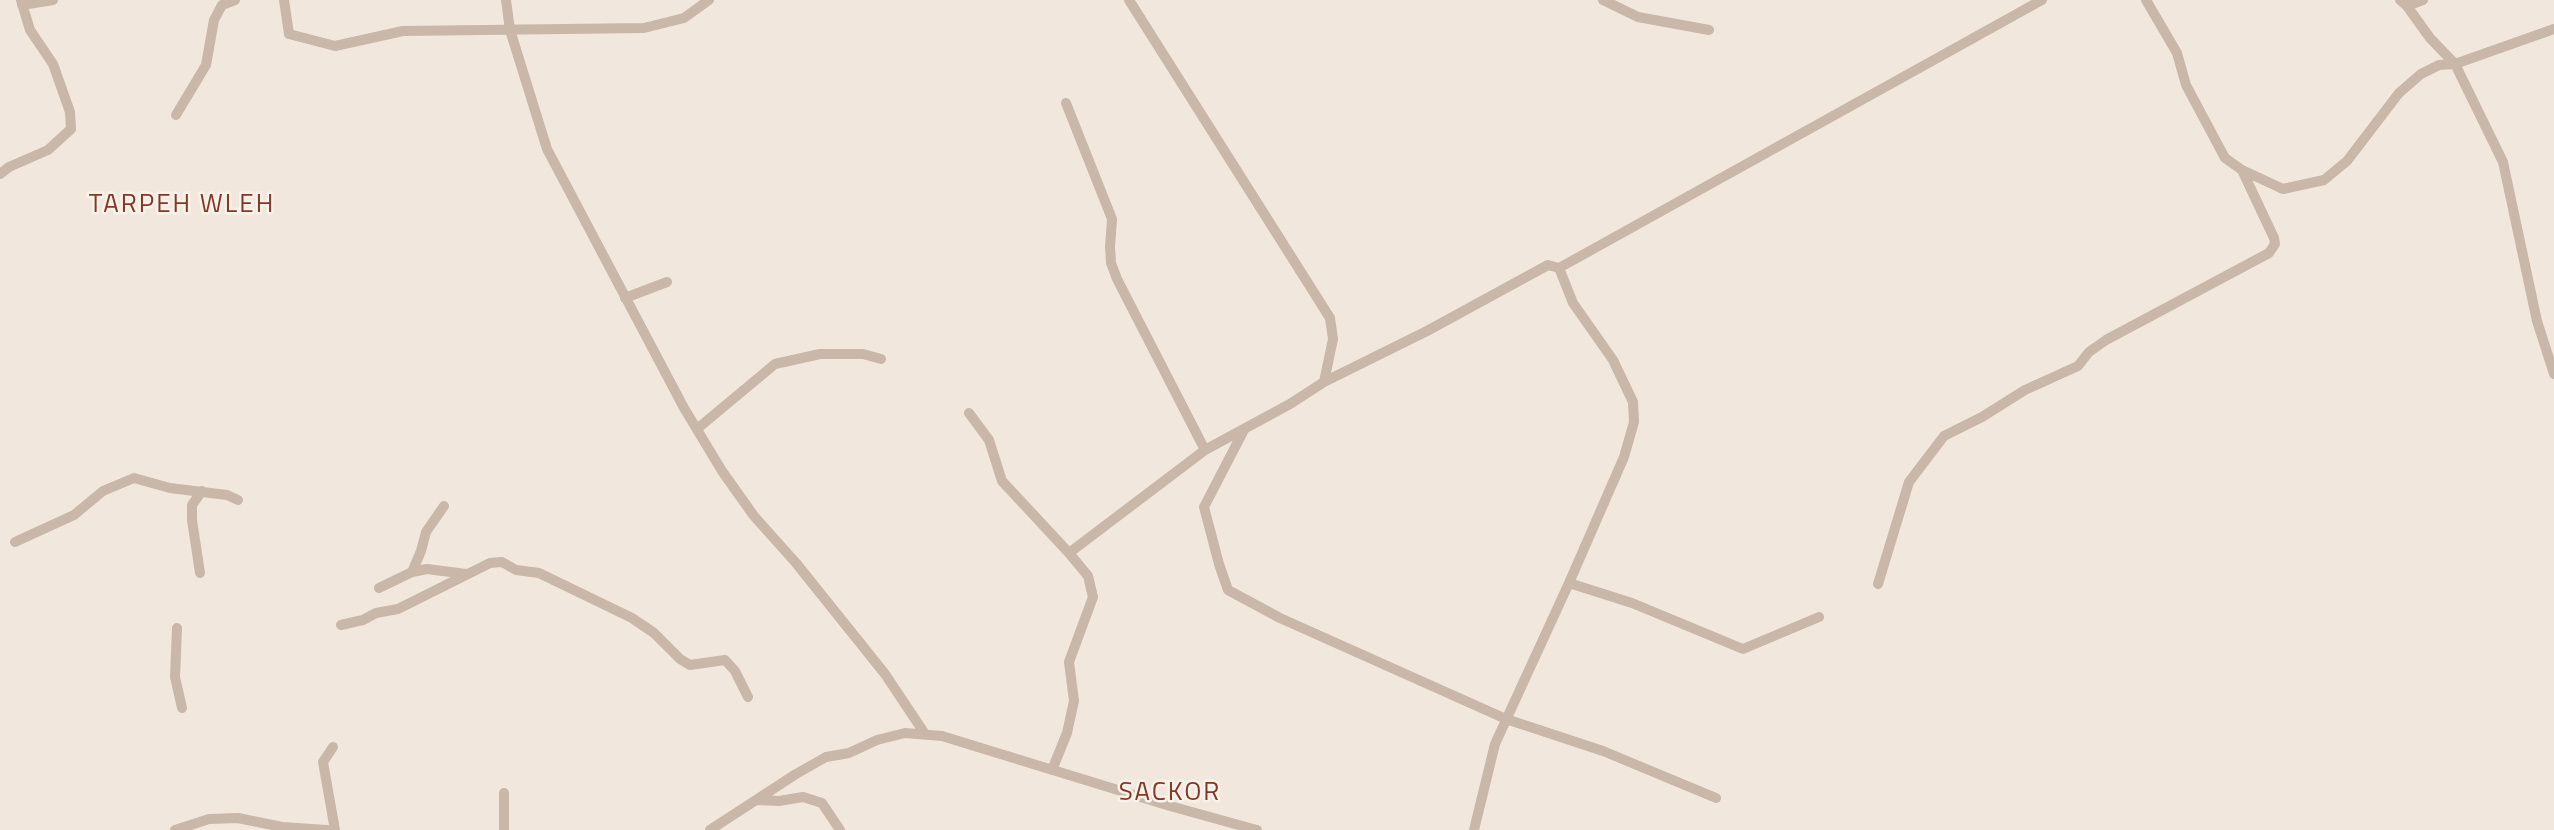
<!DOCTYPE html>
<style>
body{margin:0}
canvas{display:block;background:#f1e7dd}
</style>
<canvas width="2554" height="830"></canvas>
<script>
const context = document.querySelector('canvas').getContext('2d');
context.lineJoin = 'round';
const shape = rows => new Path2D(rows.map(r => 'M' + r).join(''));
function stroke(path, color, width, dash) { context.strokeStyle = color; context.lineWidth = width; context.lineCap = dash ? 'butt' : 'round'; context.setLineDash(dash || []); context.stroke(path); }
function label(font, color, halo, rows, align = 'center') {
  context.font = font + ' "Titillium Web",sans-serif'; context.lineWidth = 5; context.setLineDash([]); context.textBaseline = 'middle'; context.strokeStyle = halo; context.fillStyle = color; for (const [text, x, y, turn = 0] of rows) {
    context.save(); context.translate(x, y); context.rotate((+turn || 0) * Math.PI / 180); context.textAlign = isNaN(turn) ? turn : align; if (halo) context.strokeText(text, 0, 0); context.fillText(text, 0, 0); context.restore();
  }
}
stroke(shape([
 [284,0,289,34,335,46,403,31,644,28,684,18,709,0],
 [506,0,510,30,547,149,684,408,722,471,754,516,796,563,885,674,925,734],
 [1129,0,1330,318,1333,339,1324,382],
 [1603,0,1638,17,1709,30],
 [2146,0,2177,53,2186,85,2225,158,2242,170,2283,189,2324,180,2347,161,2399,93,2421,74,2439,65,2455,64,2554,29],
 [2400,0,2407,6,2430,38,2455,64,2503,162,2537,321,2554,374],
 [22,5,53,0],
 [2407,6,2423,0],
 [1066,103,1112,219,1110,247,1111,263,1117,279,1205,450],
 [176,115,206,65,214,20,222,5,235,0],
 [0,174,9,167,48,150,71,129,70,112,53,64,30,30,21,0],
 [625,298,667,282],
 [969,413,989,440,1002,481,1069,553],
 [1245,428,1204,507,1219,564,1228,590,1280,618,1506,719,1603,751,1716,798],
 [697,429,775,364,820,354,863,354,881,359],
 [15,542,74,515,103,491,134,478,170,488,227,495,238,500],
 [412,572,421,551,426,532,444,506],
 [200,573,192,520,192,505,202,491],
 [1569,583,1632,603,1743,649,1819,617],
 [1878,584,1909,482,1944,436,1982,417,2025,390,2078,366,2089,352,2106,340,2269,253,2275,244,2274,238,2242,170],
 [379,588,412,572,427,569,466,574],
 [341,625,363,620,376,613,398,609,490,563,502,562,516,570,539,573,632,618,654,633,680,659,690,665,725,660,735,671,748,697],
 [177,628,175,677,182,708],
 [333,747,323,762,335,830],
 [1052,770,1067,733,1074,701,1069,662,1093,597,1088,576,1069,553,1205,450,1290,404,1324,382,1427,331,1548,265,1559,268],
 [504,793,504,830],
 [756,800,779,801,803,797,822,803,840,830],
 [175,830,209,819,238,818,282,827,327,830],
 [710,830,796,774,826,757,849,753,877,740,905,733,942,736,1170,806,1257,830],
 [1474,830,1495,744,1569,583,1624,457,1634,422,1633,402,1613,360,1573,303,1559,268,2042,0]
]), '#c9b7a9', 10);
context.letterSpacing = '2px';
label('26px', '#833925', '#f9f2ea', [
 ["TARPEH WLEH",182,206],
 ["SACKOR",1170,794]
]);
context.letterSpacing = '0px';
</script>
